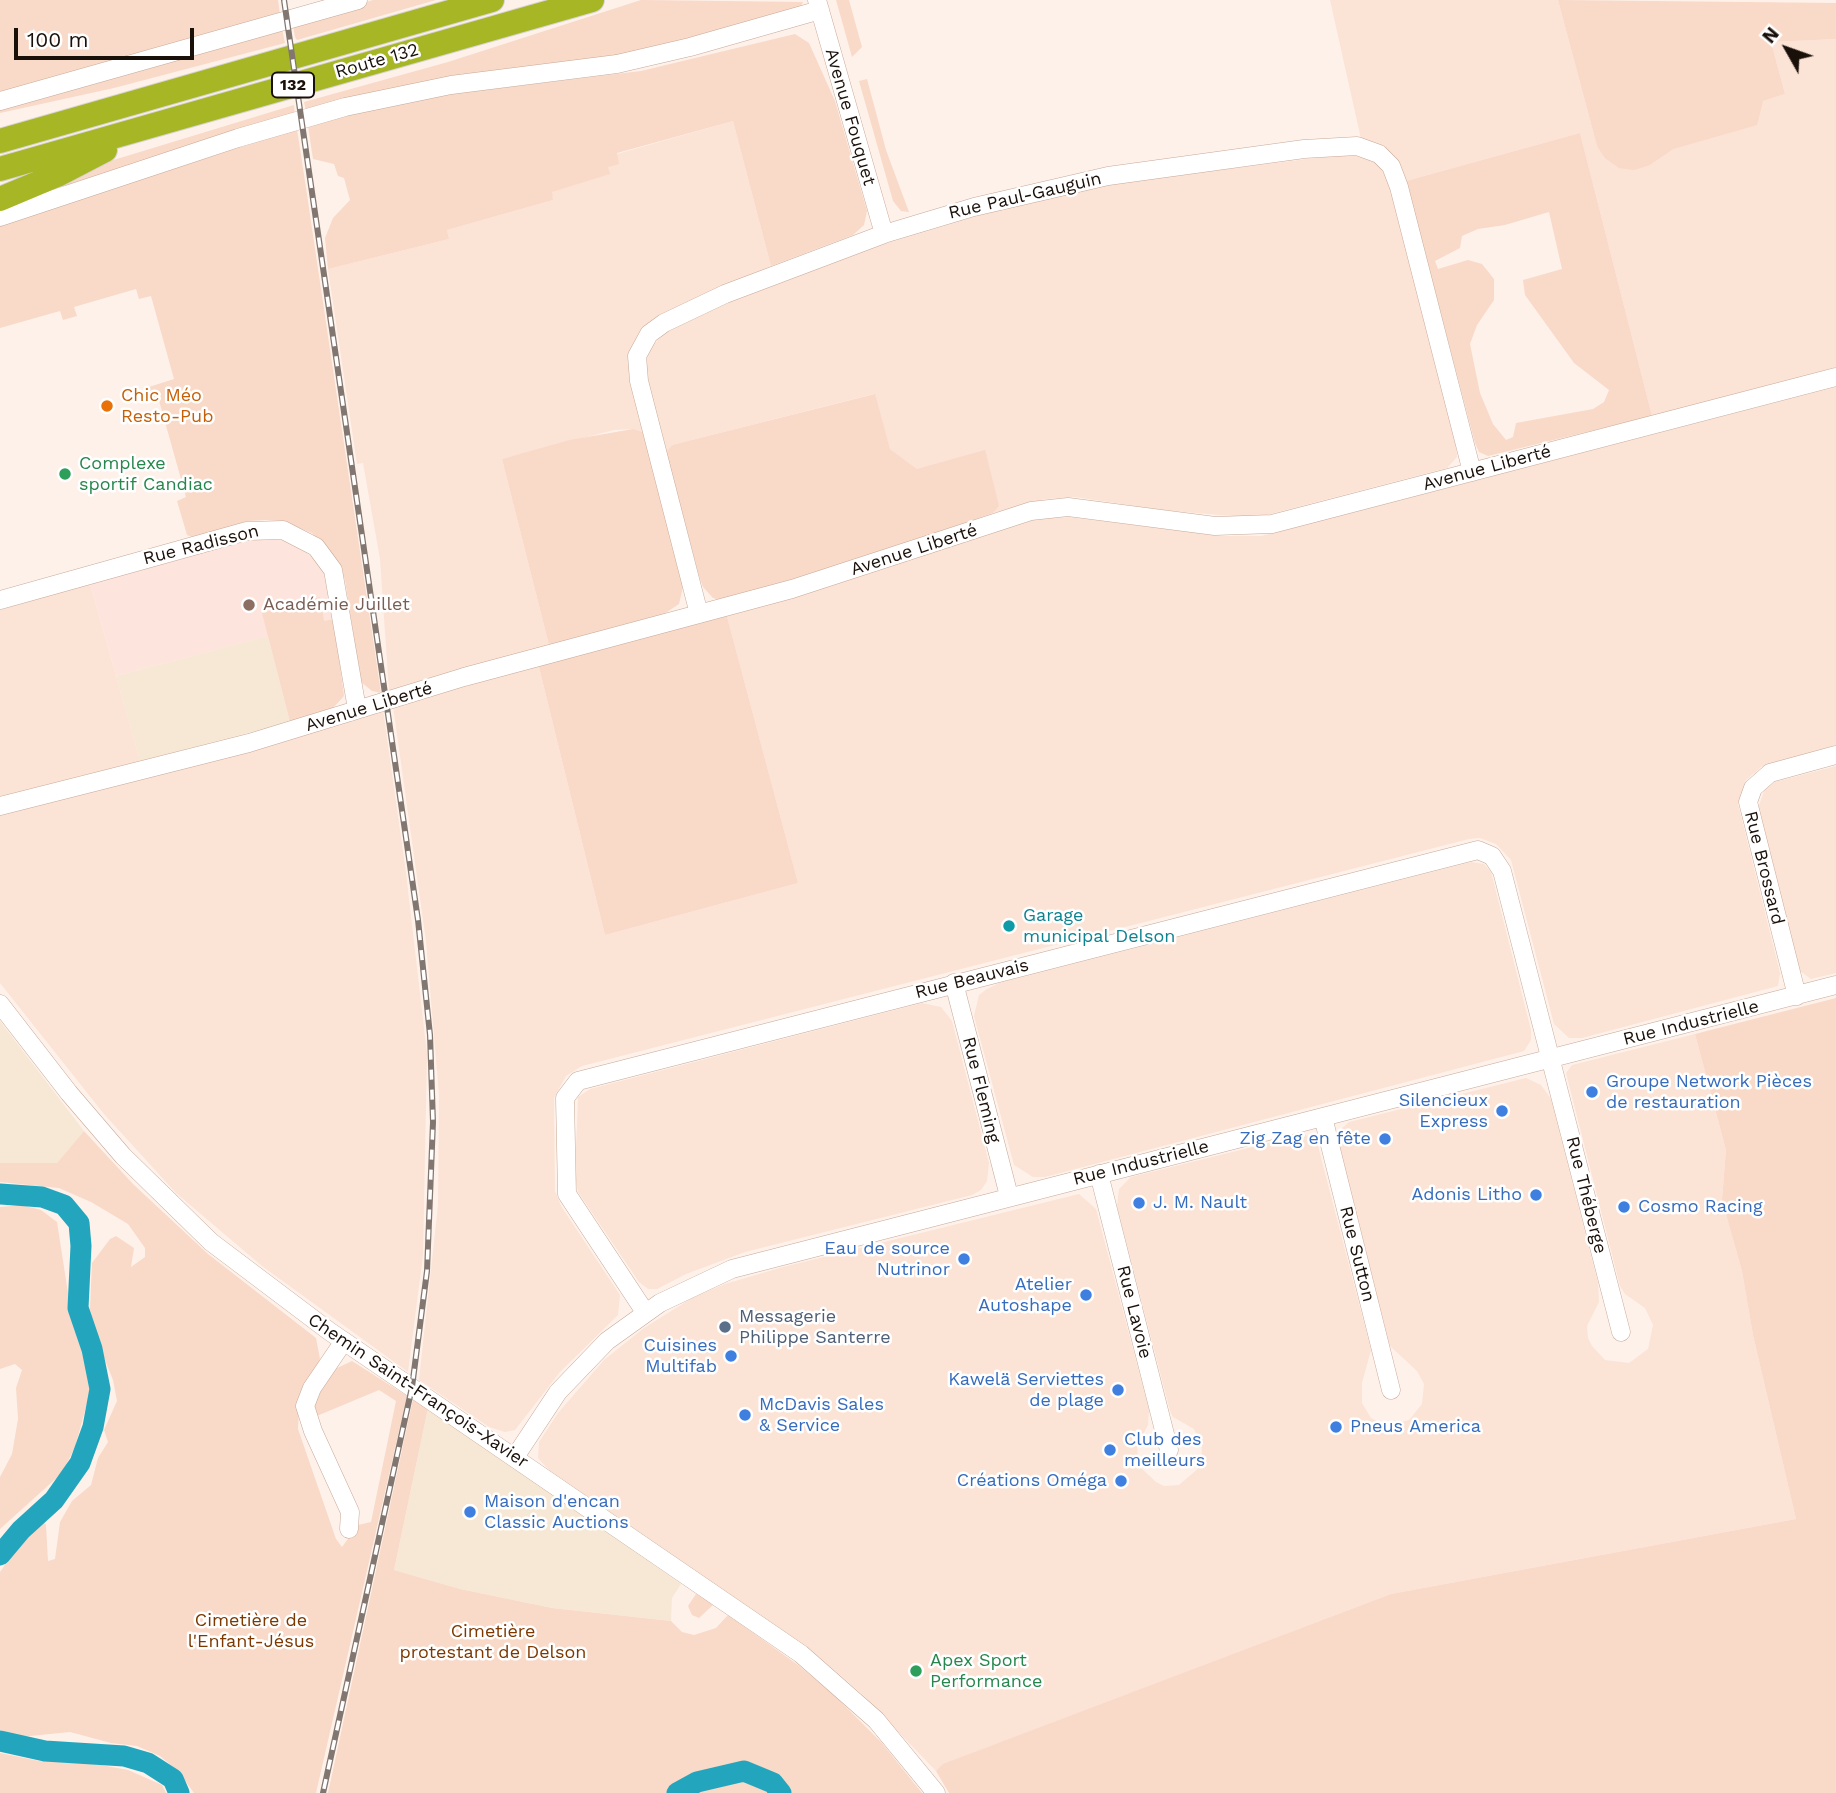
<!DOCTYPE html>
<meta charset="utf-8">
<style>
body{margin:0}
#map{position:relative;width:1836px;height:1793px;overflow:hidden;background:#fef1ea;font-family:"Work Sans",sans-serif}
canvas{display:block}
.north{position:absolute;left:1752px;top:14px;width:70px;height:70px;-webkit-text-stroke:5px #fff;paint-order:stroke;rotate:310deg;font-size:19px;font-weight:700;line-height:28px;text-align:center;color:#1a100a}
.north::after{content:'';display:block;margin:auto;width:24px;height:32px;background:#1a100a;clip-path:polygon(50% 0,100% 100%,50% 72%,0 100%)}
.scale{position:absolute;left:14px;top:28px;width:180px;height:32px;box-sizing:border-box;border:4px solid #1a100a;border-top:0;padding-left:9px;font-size:21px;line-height:24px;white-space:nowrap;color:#1a100a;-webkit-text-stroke:5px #fff;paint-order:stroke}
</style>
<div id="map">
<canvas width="1836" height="1793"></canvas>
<div class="north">N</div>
<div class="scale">100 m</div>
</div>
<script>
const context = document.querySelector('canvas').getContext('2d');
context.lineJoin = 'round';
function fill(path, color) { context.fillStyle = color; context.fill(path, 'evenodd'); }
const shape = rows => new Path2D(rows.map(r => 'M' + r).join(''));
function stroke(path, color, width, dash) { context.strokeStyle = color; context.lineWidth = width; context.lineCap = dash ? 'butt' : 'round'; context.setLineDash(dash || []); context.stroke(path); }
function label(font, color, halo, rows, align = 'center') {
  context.font = font + ' "Work Sans",sans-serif'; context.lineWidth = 5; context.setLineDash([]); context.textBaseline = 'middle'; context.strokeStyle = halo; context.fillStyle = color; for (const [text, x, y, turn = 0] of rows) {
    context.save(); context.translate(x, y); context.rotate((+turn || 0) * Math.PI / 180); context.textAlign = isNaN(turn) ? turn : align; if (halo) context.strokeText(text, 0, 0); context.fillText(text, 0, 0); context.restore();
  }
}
fill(shape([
 [268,636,290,722,140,761,116,676],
 [0,1021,84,1131,57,1163,0,1163],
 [428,1408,681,1584,672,1598,671,1621,552,1608,460,1589,394,1570]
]), '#f7e8d5');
fill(shape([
 [1330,0,1558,0,1597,146,1650,165,1672,149,1688,144,1763,101,1785,94,1771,42,1836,39,1836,367,1652,416,1580,133,1406,181,1401,167,1386,149,1361,139],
 [733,121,771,266,709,293,648,324,639,333,628,359,643,432,633,429,614,430,502,459,549,645,389,691,380,559,363,463,357,464,328,269,449,239,447,230,553,200,551,192,609,174,608,167,617,154],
 [1346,154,1370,159,1380,166,1390,185,1456,441,1457,457,1447,468,1255,518,1162,510,1075,497,1045,499,993,513,999,506,917,469,890,449,874,394,672,445,666,452,645,369,649,349,666,332,730,302,868,249,1007,207,1103,185],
 [1836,387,1836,745,1761,767,1746,780,1738,804,1780,973,1778,986,1582,1038,1569,1038,1554,1024,1511,860,1496,844,1480,838,1469,839,582,1066,566,1076,554,1098,555,1191,561,1206,620,1295,618,1315,560,1372,515,1430,505,1432,489,1427,419,1380,438,1205,439,1095,426,941,393,706,538,663,605,935,798,883,726,613,1032,519,1069,517,1223,536,1261,536],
 [90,584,140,761,0,797,0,610],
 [383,710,406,873,427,1054,423,1255,408,1372,262,1266,176,1193,104,1114,0,983,0,814,209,762],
 [1836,766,1836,973,1811,979,1800,971,1758,808,1765,789,1775,782],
 [1471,862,1484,864,1491,872,1531,1030,1531,1040,1524,1051,1045,1177,1033,1177,1014,1165,974,1016,979,995,987,989,999,983],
 [922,1003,941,1007,952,1021,989,1163,987,1181,981,1190,972,1195,745,1252,686,1274,657,1289,648,1289,639,1282,578,1192,575,1176,578,1097,590,1089],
 [1695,1034,1726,1150,1722,1200,1742,1271,1753,1335,1796,1519,1391,1594,952,1761,936,1771,862,1694,810,1649,549,1470,538,1458,539,1442,558,1413,604,1360,644,1328,692,1298,725,1284,783,1267,1079,1194,1096,1209,1149,1410,1148,1425,1137,1446,1139,1466,1156,1482,1164,1486,1179,1485,1201,1466,1202,1446,1194,1429,1173,1417,1170,1411,1117,1206,1119,1189,1131,1177,1305,1134,1318,1146,1371,1350,1362,1383,1362,1403,1371,1418,1379,1422,1390,1425,1409,1420,1422,1404,1424,1384,1417,1371,1390,1346,1339,1144,1340,1130,1349,1122,1526,1078,1541,1085,1551,1099,1598,1283,1599,1302,1587,1326,1588,1338,1592,1346,1605,1360,1629,1363,1648,1349,1653,1325,1645,1308,1625,1294,1620,1286,1566,1073,1572,1065]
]), '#fbe3d6');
fill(shape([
 [262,537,293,542,317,561,326,573,334,619,116,676,90,584]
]), '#fde4dc');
fill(shape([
 [0,0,278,0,280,15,0,92],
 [373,0,436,0,297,40,295,37,293,26],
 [641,0,803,2,800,8,637,54,306,112,304,102,448,62],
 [836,0,849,0,862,47,852,57],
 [1558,0,1836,3,1836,39,1771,42,1785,94,1763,101,1757,125,1673,149,1650,165,1634,170,1619,168,1605,158,1597,146],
 [282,29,285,43,114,88,0,113,0,106],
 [795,34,809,43,835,101,867,211,864,225,853,235,771,266,733,121,617,153,619,164,608,167,610,174,552,192,553,200,447,230,449,239,328,269,325,238,333,218,350,200,344,178,338,176,334,164,313,159,308,126,349,114,434,96,641,71],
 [867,79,886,150,909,212,901,211,893,201,859,81],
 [294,105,295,115,0,211,107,162],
 [297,129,306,188,381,693,372,691,361,682,345,580,334,556,312,533,282,521,266,520,248,521,194,538,187,535,177,501,186,497,158,397,152,398,146,394,149,387,174,379,151,296,139,299,136,289,74,307,77,316,63,320,60,311,0,328,0,225],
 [1580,133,1652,416,1488,456,1479,452,1475,443,1406,181],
 [1549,212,1562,269,1523,280,1525,295,1574,363,1609,390,1604,402,1593,409,1516,423,1513,437,1506,440,1493,424,1480,393,1470,344,1477,325,1494,300,1494,279,1482,264,1468,260,1438,269,1435,261,1460,248,1462,236,1478,229,1505,225],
 [875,394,890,449,917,469,985,450,999,506,993,513,850,563,720,600,713,598,703,587,699,576,666,452,672,445],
 [633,429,643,432,680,574,683,587,679,604,664,614,549,645,502,459,570,440],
 [320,597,324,621,334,619,344,696,333,708,290,722,262,613],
 [726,613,798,883,605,935,538,663],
 [1836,998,1836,1793,949,1793,936,1771,943,1764,1391,1594,1796,1519,1753,1335,1742,1271,1722,1200,1726,1150,1695,1034],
 [84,1131,133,1184,208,1254,316,1338,320,1359,299,1407,298,1429,336,1539,342,1547,358,1525,371,1522,396,1401,379,1390,312,1418,312,1402,335,1369,352,1361,407,1396,316,1793,194,1793,178,1771,160,1756,137,1746,111,1743,70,1732,20,1737,0,1730,0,1572,30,1528,39,1521,43,1521,46,1525,48,1561,55,1559,60,1522,72,1501,91,1485,98,1458,108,1442,104,1430,117,1401,113,1380,93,1330,90,1309,92,1263,110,1239,116,1236,134,1248,131,1267,145,1257,145,1248,128,1224,91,1202,59,1188,0,1182,0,1163,57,1163],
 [22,1205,41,1210,57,1222,70,1306,92,1385,75,1447,62,1473,0,1529,0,1477,12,1454,18,1419,16,1388,22,1370,15,1364,0,1369,0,1207],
 [413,1399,428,1408,394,1570,460,1589,552,1608,671,1621,682,1632,694,1635,716,1628,728,1615,798,1665,836,1697,881,1742,922,1793,328,1793],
 [696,1594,714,1604,699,1618,692,1615,688,1606],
 [0,1753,39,1761,74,1760,128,1770,162,1785,166,1793,0,1793]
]), '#f9d9c8');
stroke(shape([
 [0,1194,42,1197,64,1205,79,1223,81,1246,78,1308,92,1349,100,1389,93,1427,80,1463,54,1500,21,1530,0,1555],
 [0,1741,45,1751,124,1756,148,1763,173,1779,179,1793],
 [677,1793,697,1782,744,1771,773,1783,781,1793]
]), '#23a6bd', 21);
const minor = shape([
 [817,0,884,234],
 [0,101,358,0],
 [0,217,238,138,345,107,451,85,617,64,690,47,820,10],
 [0,600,247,531,283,530,316,547,333,570,357,709],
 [699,614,639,381,637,356,649,334,664,323,725,294,884,234,974,207,1108,176,1304,149,1357,146,1379,154,1391,166,1399,187,1472,472],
 [0,806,249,743,464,677,792,589,1031,511,1068,507,1215,526,1272,524,1836,377],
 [954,983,1009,1196],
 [1797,996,1748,802,1753,788,1770,773,1836,755],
 [0,1004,69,1093,123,1156,211,1242,329,1331,801,1654,876,1720,936,1793],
 [1323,1117,1391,1390],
 [1099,1174,1169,1450],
 [645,1312,567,1194,565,1098,578,1081,1478,850,1492,856,1502,871,1621,1332],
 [344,1341,312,1388,305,1406,313,1431,350,1512,349,1529],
 [515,1457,558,1392,607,1341,660,1303,732,1269,1836,985]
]);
const highway = shape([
 [0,141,492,0],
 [0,169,592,0],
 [0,199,57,175,105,150]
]);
stroke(minor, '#c7a998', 19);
stroke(highway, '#d6d4d3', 26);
stroke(minor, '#fff', 18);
stroke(highway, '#a6b624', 24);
const rail = shape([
 [284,0,418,920,430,1035,433,1122,427,1271,412,1387,323,1793]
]);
stroke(rail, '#827770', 6);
stroke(rail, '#fff', 3.5, [10]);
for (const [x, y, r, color] of [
 [107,406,7,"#e8710a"],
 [65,474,7,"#2e9e5b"],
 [249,605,7,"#8d6e63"],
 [1009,926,7,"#0f9aa8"],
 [1592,1092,7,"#3f7fe0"],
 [1502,1111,7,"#3f7fe0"],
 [1385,1139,7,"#3f7fe0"],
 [1536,1195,7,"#3f7fe0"],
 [1139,1203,7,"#3f7fe0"],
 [1624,1207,7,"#3f7fe0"],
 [964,1259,7,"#3f7fe0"],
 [1086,1295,7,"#3f7fe0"],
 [725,1327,7,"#5c6f8a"],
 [731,1356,7,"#3f7fe0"],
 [1118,1390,7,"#3f7fe0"],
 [745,1415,7,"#3f7fe0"],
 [1336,1427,7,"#3f7fe0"],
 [1110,1450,7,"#3f7fe0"],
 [1121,1481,7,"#3f7fe0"],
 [470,1512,7,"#3f7fe0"],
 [916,1671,7,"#2e9e5b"]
]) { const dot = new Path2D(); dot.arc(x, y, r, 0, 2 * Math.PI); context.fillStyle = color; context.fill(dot); stroke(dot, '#fff', 2.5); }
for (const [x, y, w] of [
 [293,85,42]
]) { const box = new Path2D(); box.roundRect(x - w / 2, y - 12.5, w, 25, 5); context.fillStyle = '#fff'; context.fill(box); stroke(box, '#1a100a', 2); }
label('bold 16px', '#1a100a', null, [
 ["132",293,85]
]);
label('18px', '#1a100a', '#fff', [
 ["Route 132",377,61,-16],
 ["Avenue Fouquet",850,117,74],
 ["Rue Paul-Gauguin",1025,196,-13],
 ["Avenue Liberté",1487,468,-15],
 ["Rue Radisson",201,545,-14],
 ["Avenue Liberté",914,550,-18],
 ["Avenue Liberté",369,707,-17],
 ["Rue Brossard",1764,868,76],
 ["Rue Beauvais",972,979,-14],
 ["Rue Industrielle",1691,1023,-14],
 ["Rue Fleming",981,1090,76],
 ["Rue Industrielle",1141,1163,-14],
 ["Rue Théberge",1586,1195,76],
 ["Rue Sutton",1357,1254,76],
 ["Rue Lavoie",1134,1312,76],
 ["Chemin Saint-François-Xavier",418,1391,34]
]);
label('18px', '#c56008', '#fff', [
 ["Chic Méo",121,396],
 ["Resto-Pub",121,417]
], 'left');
label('18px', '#27864d', '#fff', [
 ["Complexe",79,464],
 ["sportif Candiac",79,485],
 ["Apex Sport",930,1661],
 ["Performance",930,1682]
], 'left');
label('18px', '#785e54', '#fff', [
 ["Académie Juillet",263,605]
], 'left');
label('18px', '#0d838f', '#fff', [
 ["Garage",1023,916],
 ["municipal Delson",1023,937]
], 'left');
label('18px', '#366cbe', '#fff', [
 ["Groupe Network Pièces",1606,1082,"left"],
 ["de restauration",1606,1103,"left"],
 ["Silencieux",1488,1101],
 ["Express",1488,1122],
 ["Zig Zag en fête",1371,1139],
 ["Adonis Litho",1522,1195],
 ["J. M. Nault",1153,1203,"left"],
 ["Cosmo Racing",1638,1207,"left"],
 ["Eau de source",950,1249],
 ["Nutrinor",950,1270],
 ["Atelier",1072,1285],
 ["Autoshape",1072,1306],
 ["Cuisines",717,1346],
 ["Multifab",717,1367],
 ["Kawelä Serviettes",1104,1380],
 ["de plage",1104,1401],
 ["McDavis Sales",759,1405,"left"],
 ["& Service",759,1426,"left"],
 ["Pneus America",1350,1427,"left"],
 ["Club des",1124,1440,"left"],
 ["meilleurs",1124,1461,"left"],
 ["Créations Oméga",1107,1481],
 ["Maison d'encan",484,1502,"left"],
 ["Classic Auctions",484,1523,"left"]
], 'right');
label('18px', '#4e5e75', '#fff', [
 ["Messagerie",739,1317],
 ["Philippe Santerre",739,1338]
], 'left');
label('18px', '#7d3800', '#fff', [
 ["Cimetière de",251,1621],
 ["l'Enfant-Jésus",251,1642],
 ["Cimetière",493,1632],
 ["protestant de Delson",493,1653]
]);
</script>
